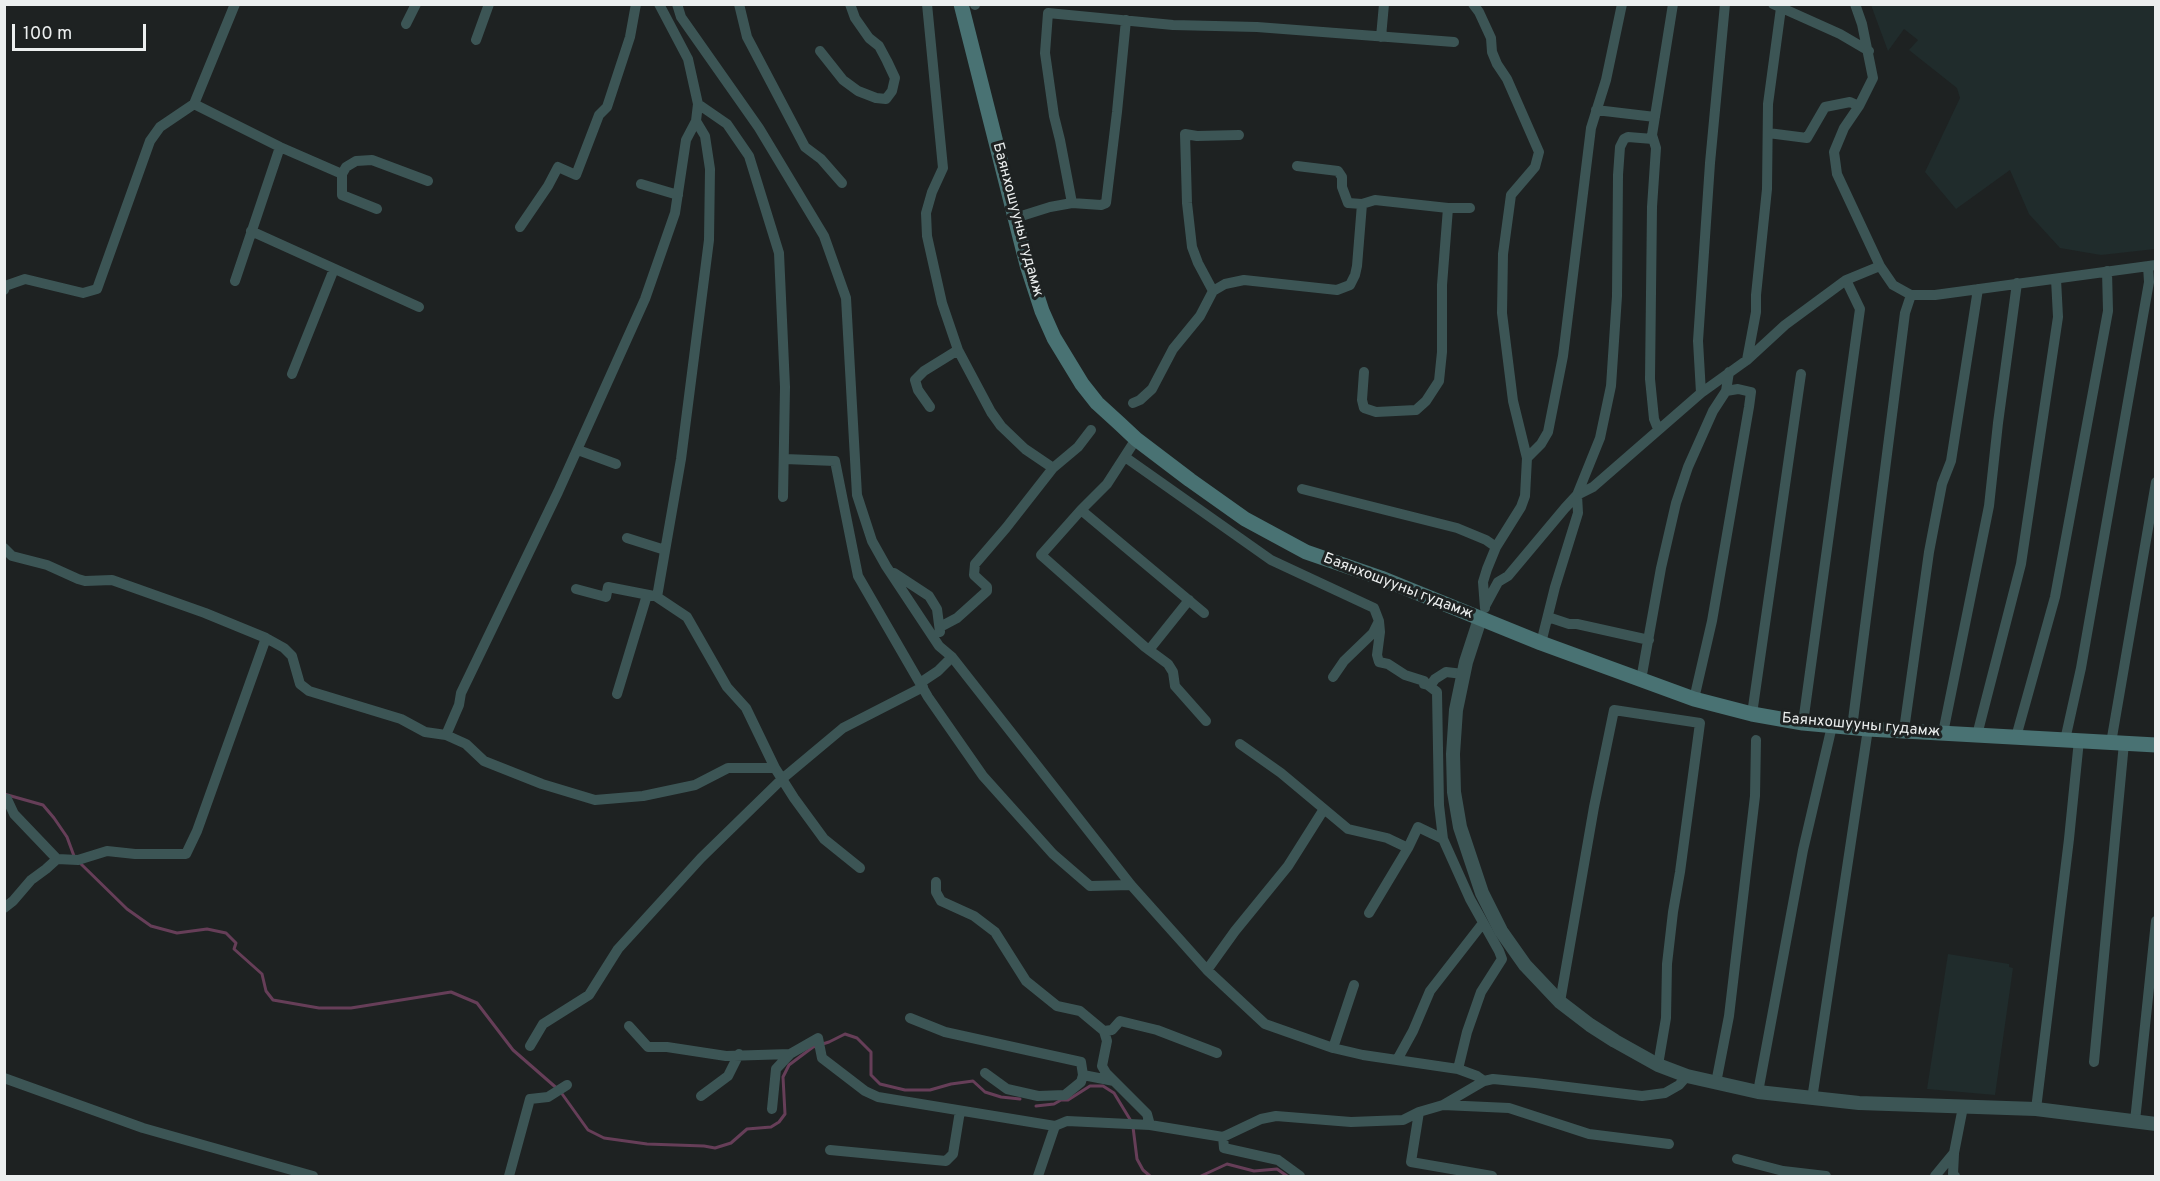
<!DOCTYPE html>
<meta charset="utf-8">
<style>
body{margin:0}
#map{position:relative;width:2160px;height:1181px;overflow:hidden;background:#1e2222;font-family:Overpass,sans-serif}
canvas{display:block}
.frame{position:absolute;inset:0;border:6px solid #ecefef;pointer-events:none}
.scale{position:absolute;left:12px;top:24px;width:134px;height:27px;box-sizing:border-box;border:3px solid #ecefef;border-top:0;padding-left:8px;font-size:18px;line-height:21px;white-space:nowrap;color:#ecefef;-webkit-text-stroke:4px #1e2222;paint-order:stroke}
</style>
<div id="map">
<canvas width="2160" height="1181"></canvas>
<div class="frame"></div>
<div class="scale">100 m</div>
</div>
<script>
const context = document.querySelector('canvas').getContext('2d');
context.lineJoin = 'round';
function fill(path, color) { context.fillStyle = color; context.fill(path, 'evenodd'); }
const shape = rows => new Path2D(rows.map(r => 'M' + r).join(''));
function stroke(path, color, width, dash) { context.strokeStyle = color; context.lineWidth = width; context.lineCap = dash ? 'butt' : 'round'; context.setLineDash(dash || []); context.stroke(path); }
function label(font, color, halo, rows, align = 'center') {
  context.font = font + ' Overpass,sans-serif'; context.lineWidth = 6; context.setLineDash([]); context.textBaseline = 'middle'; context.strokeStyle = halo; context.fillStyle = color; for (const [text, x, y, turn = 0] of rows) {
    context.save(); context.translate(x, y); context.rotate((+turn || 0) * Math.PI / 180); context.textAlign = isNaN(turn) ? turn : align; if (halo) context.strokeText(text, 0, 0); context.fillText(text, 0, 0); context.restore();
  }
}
fill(shape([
 [1871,5,2155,5,2155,249,2101,255,2060,248,2029,214,2010,170,1956,209,1925,172,1960,98,1957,88,1909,50,1918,40,1904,29,1888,51],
 [1948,954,2009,964,2009,967,2013,968,1995,1095,1927,1089]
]), '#202c2c');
stroke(shape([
 [4,794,43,805,54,818,67,837,74,856],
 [80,863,127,909,151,926,177,933,207,929,226,933,236,943,234,949,262,974,266,991,273,1000,319,1008,351,1008,451,992,477,1003,513,1050,560,1091,588,1130,604,1138,647,1144,704,1146,715,1148,731,1143,747,1129,771,1127,779,1122,785,1114,783,1077,789,1065,813,1047,829,1042,845,1034,857,1038,871,1052,871,1075,880,1084,905,1090,930,1090,951,1084,973,1081,985,1092,1001,1097,1020,1099],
 [1036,1106,1054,1104,1061,1100,1068,1100,1090,1086,1103,1086,1114,1093,1131,1121],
 [1133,1127,1137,1159,1143,1170,1150,1176],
 [1201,1176,1227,1164,1254,1171,1277,1169,1287,1176]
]), '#663e58', 3);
stroke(shape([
 [659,4,688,59,698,104,727,124,749,156,779,253,785,387,783,497],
 [677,4,681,17,759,128,824,236,846,298,857,495,872,541,886,566,939,646,952,657,1131,885,1207,970,1265,1024,1333,1048,1363,1055,1458,1069,1477,1076,1484,1081,1493,1079,1535,1083,1642,1096,1665,1093,1679,1085,1687,1076],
 [739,4,747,37,805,147,821,159,842,183],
 [927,4,943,168,932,192,926,213,927,236,942,303,958,350,991,412,1001,426,1025,449,1053,468],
 [975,4,975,5],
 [1473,4,1479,12,1491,38,1492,52,1497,64,1507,79,1539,152,1535,167,1511,195,1503,254,1502,313,1513,401,1527,458],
 [1773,4,1840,34,1869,51],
 [1855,4,1862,24,1873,78,1859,106,1844,128,1834,152,1837,174,1880,266,1893,285,1911,295,1935,295,2156,265],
 [406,24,416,4],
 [1381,37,1384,4],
 [476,40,489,4],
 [820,51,843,80,858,91,876,98,886,99,892,91,895,78,887,61,879,46,869,38,855,18,850,4],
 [194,104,280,147,342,174,346,167,356,161,372,160,428,181],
 [698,104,696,121,705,136,710,169,709,240,681,459,657,597,687,617,727,687,746,708,775,768,794,798,824,839,860,868],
 [1596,110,1655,117],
 [1768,133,1807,138,1825,107,1850,102,1859,106],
 [1297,166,1338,171,1342,177,1342,187,1348,203,1362,204],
 [342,174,342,195,377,209],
 [641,184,678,195],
 [1072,203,1060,140,1054,116,1045,53,1048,13,1173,25,1257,27,1454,42],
 [1448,208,1470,208],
 [1015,218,1050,207,1072,203,1101,205,1106,203,1117,112,1126,20],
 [520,227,548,186,558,167,576,175,599,115,607,107,630,37,636,4],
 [251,231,419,307],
 [235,281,280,147],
 [4,290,5,286,25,279,83,293,97,289,150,141,160,127,194,104,235,4],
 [1213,291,1198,263,1192,247,1187,203,1185,134,1197,136,1239,135],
 [1747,360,1756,312,1756,295,1767,189,1768,104,1781,8],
 [292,374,334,269],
 [1701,393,1698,341,1710,163,1725,4],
 [1133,403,1140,400,1152,389,1173,349,1200,316,1213,291,1225,284,1244,280,1337,290,1350,285,1355,275,1357,266,1362,204,1375,200,1448,208,1442,285,1442,352,1439,381,1426,401,1416,410,1376,412,1364,408,1362,400,1364,372],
 [930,407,918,390,915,380,924,371,958,350],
 [1658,429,1654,419,1650,379,1652,207,1656,148,1652,135,1673,4],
 [1136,439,1107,484,1081,510,1204,613],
 [578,450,616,464],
 [1125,457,1271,560,1374,608,1379,621,1373,633,1344,661,1333,677],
 [785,459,835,461,858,576,928,697,983,776,1053,854,1090,886,1131,885],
 [1302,489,1457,528,1486,540,1496,547],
 [1081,510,1041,555,1145,647,1168,664,1173,672,1175,686,1206,721],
 [627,538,665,550],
 [4,548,12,556,47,565,78,579,85,581,112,580,205,613,266,638,284,648,292,656,300,684,309,691,401,719,425,732,446,735,459,705,461,693,558,492,645,299,675,213,686,140,696,121],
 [894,573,929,596,937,609,940,632],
 [576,589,606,597,608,587,654,596],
 [1485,606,1498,582,1508,576,1565,508,1577,495,1593,487,1701,393,1747,360,1785,325,1846,280,1880,266],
 [1485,608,1483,582,1487,569,1496,547,1521,507,1525,496,1527,458,1541,444,1548,432,1563,356,1591,128,1606,80,1622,4],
 [1548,617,1569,624,1577,624,1649,640],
 [1379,621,1380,632,1377,655,1379,662,1388,664,1405,675,1424,681,1424,684,1428,685,1437,692,1439,805,1443,839,1470,899,1499,951,1502,959,1481,992,1467,1032,1458,1069],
 [940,627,957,618,987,591,987,587,974,575,975,564,1006,528,1053,468,1078,447,1091,430],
 [1541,643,1555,587,1578,513,1577,495,1600,438,1611,386,1617,296,1618,175,1620,147,1624,139,1628,137,1653,139],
 [1149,650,1189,600],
 [1641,680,1661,568,1676,503,1688,467,1713,411,1726,391,1729,372],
 [920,683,938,671,952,657],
 [1430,686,1435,679,1446,672,1463,674],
 [617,694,647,595],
 [1694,699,1712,621,1749,407,1751,392,1738,389,1726,391],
 [1752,714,1801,374],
 [1803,723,1860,309,1846,280],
 [1852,728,1905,313,1911,295],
 [1904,730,1929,552,1942,484,1951,461,1978,289],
 [1943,733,1989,506,1998,423,2017,283],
 [446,735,466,744,484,761,542,784,595,800,643,796,695,785,728,768,775,768],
 [1977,735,2021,564,2058,317,2056,279],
 [2016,737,2055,597,2108,311,2107,271],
 [2065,740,2081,668,2149,282,2148,266],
 [2111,743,2156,482],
 [1240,744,1281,773,1348,829,1387,838,1408,848,1418,827,1443,839],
 [7,799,14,814,57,859],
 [936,882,936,892,941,901,974,916,995,932,1026,981,1057,1006,1080,1011,1104,1031,1107,1041,1102,1066,1106,1073,1147,1114,1150,1125],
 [4,908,13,901,31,880,46,869,57,859,78,860,107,851,135,854,186,854,197,831,266,638],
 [1369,913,1408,848],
 [1207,970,1235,931,1288,866,1324,809],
 [1560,1002,1594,807,1614,710,1700,723,1680,872,1673,912,1667,964,1666,1018,1658,1065],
 [910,1018,945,1032,1081,1062,1083,1075,1081,1082,1065,1095,1038,1096,1007,1089,985,1073],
 [629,1026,648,1047,667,1047,726,1056,790,1054,818,1038,822,1058,865,1091,878,1097,1055,1126],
 [1104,1031,1112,1030,1120,1021,1157,1030,1217,1053],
 [530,1046,543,1024,589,995,618,949,701,858,782,779,843,728,923,687],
 [1333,1048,1354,985],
 [1397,1060,1413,1031,1430,991,1483,923],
 [2094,1062,2124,743],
 [1083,1075,1114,1081],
 [4,1078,143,1128,313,1176],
 [1716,1083,1729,1016,1755,796,1756,740],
 [1758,1092,1803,850,1832,726],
 [701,1096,728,1076,739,1054],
 [1812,1099,1868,729],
 [1443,1105,1509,1108,1589,1134,1669,1144],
 [772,1109,776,1069,790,1054],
 [2036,1109,2069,839,2079,740],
 [1419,1112,1411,1162,1492,1176],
 [2135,1121,2156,921],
 [1223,1137,1224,1148,1278,1160,1300,1176],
 [830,1150,946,1161,953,1154,960,1111],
 [1954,1154,1953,1174,1955,1176],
 [1737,1159,1783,1171,1826,1176],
 [509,1176,530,1099,548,1097,567,1085],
 [1038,1176,1055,1126,1067,1121,1150,1125,1223,1137,1261,1119,1276,1116,1351,1122,1403,1120,1419,1112,1443,1105,1484,1081],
 [1935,1176,1954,1153,1963,1107]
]), '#3c5555', 10);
stroke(shape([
 [1480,619,1466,662,1456,710,1453,754,1454,792,1460,827,1482,893,1501,931,1525,965,1560,1002,1590,1025,1615,1041,1658,1065,1687,1076,1758,1092,1859,1103,2036,1109,2156,1124]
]), '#3c5555', 14);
stroke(shape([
 [961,4,1027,265,1042,311,1054,338,1082,384,1097,403,1120,424,1136,439,1190,480,1245,519,1306,552,1381,578,1541,643,1694,699,1752,714,1803,723,1868,729,2156,745]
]), '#497273', 15);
label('15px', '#ecefef', '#1e2222', [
 ["Баянхошууны гудамж",1017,220,75],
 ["Баянхошууны гудамж",1398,587,21],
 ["Баянхошууны гудамж",1861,726,5]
]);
</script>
